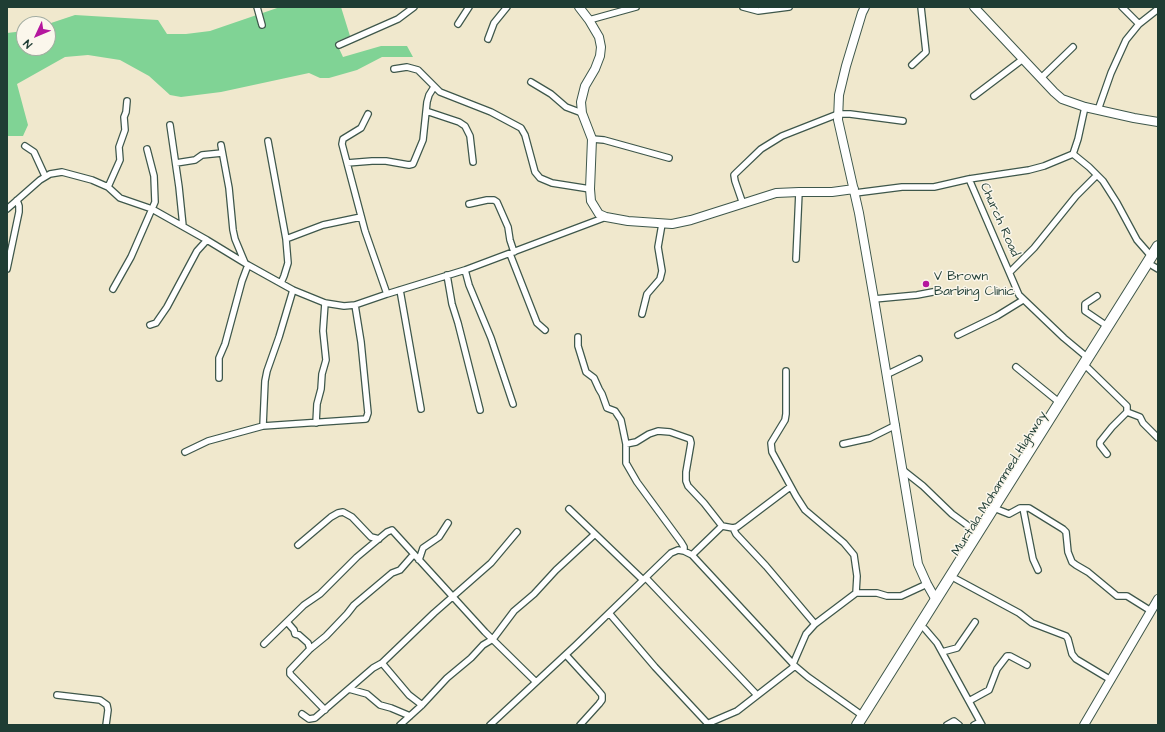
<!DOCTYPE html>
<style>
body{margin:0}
#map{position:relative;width:1165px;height:732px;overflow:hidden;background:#f0e8cd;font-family:"Architects Daughter",sans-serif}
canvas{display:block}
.frame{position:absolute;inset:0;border:8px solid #1f3d34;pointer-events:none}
.north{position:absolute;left:16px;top:16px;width:40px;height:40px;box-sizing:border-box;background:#fbf7ec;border:1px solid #a3ada2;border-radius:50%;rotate:226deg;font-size:11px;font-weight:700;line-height:16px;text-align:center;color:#1f3d34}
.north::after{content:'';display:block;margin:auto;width:14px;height:18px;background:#b5179e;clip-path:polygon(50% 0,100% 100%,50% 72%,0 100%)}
</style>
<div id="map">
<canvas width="1165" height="732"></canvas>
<div class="frame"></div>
<div class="north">N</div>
</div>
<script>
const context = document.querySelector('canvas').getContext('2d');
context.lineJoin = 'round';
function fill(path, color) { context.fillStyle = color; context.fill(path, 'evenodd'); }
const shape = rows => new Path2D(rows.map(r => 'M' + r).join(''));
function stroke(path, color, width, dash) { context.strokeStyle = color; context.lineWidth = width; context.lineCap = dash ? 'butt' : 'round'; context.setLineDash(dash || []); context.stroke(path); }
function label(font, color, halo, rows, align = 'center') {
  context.font = font + ' "Architects Daughter",sans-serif'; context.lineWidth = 3; context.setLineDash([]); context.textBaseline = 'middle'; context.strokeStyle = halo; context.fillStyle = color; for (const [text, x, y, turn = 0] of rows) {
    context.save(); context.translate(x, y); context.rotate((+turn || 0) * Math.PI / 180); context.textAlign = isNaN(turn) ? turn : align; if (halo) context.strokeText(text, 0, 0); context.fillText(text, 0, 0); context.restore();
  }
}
fill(shape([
 [280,7,341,7,350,36,336,42,343,57,381,46,407,46,413,57,382,57,357,70,329,78,320,78,309,73,221,92,181,97,170,95,149,76,120,60,88,55,65,57,17,84,28,125,23,136,7,136,7,33,24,31,24,48,48,48,48,24,75,15,158,20,167,34,186,34,210,31]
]), '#80d395');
const street = shape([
 [257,7,262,25],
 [743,7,758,11,789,7],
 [1122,7,1139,24],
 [589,20,636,7],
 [458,24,469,7],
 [488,39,494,23,507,7],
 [339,45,398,19,414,7],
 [912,65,926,52,921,7],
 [394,69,407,67,418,70,440,92,491,112,521,128,525,135,535,172,540,178,552,183,590,189],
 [1041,78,1073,47],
 [531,82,551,94,566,107,582,113],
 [974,96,1023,59],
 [1098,110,1111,73,1126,40,1139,24,1158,9],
 [426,111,459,122,465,126,470,136,473,162],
 [368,114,361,128,343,139,342,144,365,231,387,294],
 [170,125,179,187,183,226],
 [592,139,604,140,669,158],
 [268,141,286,239,288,263,284,276,281,283],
 [221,145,229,188,233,230,235,239,245,263],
 [25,146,34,152,45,176],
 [1073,154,1089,167,1103,181,1117,203,1137,240,1151,256],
 [1073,154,1078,139,1085,107],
 [176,163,195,160,202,155,222,153],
 [347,163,372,161,386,161,409,165,413,164,423,140,427,102,429,95,434,87],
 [969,179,1019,295,1064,338,1088,358],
 [108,187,120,160,119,147,125,130,124,117,126,112,127,101],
 [855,193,902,187,934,187,969,179,1029,170,1044,166,1073,154],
 [469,204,487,200,494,200,497,202,508,227,510,240,514,252],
 [743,204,735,181,734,175,736,173,761,149,782,136,838,114,850,114,903,121],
 [7,209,40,180,50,174,62,172,92,180,108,187,120,198,152,209,207,240,248,265,293,290,325,303,344,306,355,305,387,294,465,270,606,217],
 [286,239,323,225,361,217],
 [510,254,537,323,545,330],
 [796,259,799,192],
 [1153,266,1158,269],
 [7,269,19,212,19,206,17,200],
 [465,270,469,285,491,338,513,404],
 [1010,272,1034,248,1076,196,1097,175],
 [447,275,452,304,458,323,480,410],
 [113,289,131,257,155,202,154,176,147,149],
 [400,290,421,409],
 [1097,296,1085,304,1085,311,1107,326],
 [874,299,917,295,938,291],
 [642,314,647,294,660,279,662,271,658,247,662,224],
 [150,325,156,323,167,307,197,251,207,240],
 [958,335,997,316,1023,300],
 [578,337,578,346,586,372,594,378,599,389,602,394,607,408,615,411,621,420,626,444,626,463,637,482,681,542,684,547,684,551],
 [1016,367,1060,403],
 [1088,368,1127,406,1127,412,1112,427,1100,442,1100,445,1107,454],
 [786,371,786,414,785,420,771,443,772,452,796,496,805,510,844,543,854,555,857,576,856,593],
 [888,374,919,359],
 [219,378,219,358,225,344,242,281,248,265],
 [1127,412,1140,417,1143,423,1158,438],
 [316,423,317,404,321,389,322,374,326,360,323,331,325,303],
 [263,426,265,381,267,371,279,337,293,290],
 [626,444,636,442,649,434,658,431,670,432,690,439,691,443,686,472,686,481,688,486,704,503,722,526,733,528,737,527,790,487],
 [843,444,870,438,896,425],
 [185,452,208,441,263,426,366,419,368,413,361,342,355,305],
 [904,471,923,486,952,514,978,533],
 [1023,508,1033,559,1038,570],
 [569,509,643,580],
 [999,510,1009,514,1020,508,1029,508,1063,529,1066,532,1068,552,1072,562,1076,565,1088,572,1117,596,1127,596,1151,611],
 [733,528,736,534,766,566,815,624],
 [298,545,331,517,338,513,343,512,352,517,371,537,379,539],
 [692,555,722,526],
 [419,560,423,548,439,537,448,523],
 [646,578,757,695],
 [956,579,1019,613,1032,623,1066,636,1068,639,1072,654,1076,659,1111,680],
 [609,613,655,667,709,725],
 [287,622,294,630,295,634,299,635,308,643,310,649],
 [925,629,937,643,982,725],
 [264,644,304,605,320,594,357,557,387,532,392,530,485,632,536,682],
 [942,652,957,648,975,622],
 [566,655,597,689,602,695,602,700,599,704,580,725],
 [382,663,409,695,422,705],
 [793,664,806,634,815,624,856,593,877,593,887,596,901,596,927,584],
 [349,689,367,694,380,705,391,708,410,716],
 [57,695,100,700,107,705,108,710,106,725],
 [969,701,989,690,997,669,1007,656,1010,656,1027,665],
 [325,710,290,674,290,670,310,649,326,636,347,614,354,605,392,573,400,570,414,554],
 [302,714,309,719,315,718,373,668,382,663,434,613,491,563,517,532],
 [709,723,737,711,795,666],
 [400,725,422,705,447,678,471,658,483,645,493,639,514,611,534,594,556,570,595,534],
 [490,725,576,645,671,553,678,550,684,551,692,555,795,666,808,677,863,716],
 [947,725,954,721,959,725],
 [974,725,980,722]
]);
const secondary = shape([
 [579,7,589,20,599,37,601,47,600,56,595,69,585,86,581,102,582,113,592,139,590,189,591,201,599,214,606,217,628,221,672,224,691,220,776,193,799,192,832,192,854,189],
 [865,7,862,13,846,66,839,95,838,120,859,213,874,299,918,564,927,584,936,600],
 [974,7,1054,92,1062,99,1085,107,1134,118,1158,122],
 [1084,725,1158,599]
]);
const highway = shape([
 [857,725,1158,246]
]);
stroke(street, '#3e574b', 8);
stroke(secondary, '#3e574b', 10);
stroke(highway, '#3e574b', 12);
stroke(street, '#fff', 5.5);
stroke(secondary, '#fff', 8);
stroke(highway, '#fff', 10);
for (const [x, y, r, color] of [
 [926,284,4,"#b5179e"]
]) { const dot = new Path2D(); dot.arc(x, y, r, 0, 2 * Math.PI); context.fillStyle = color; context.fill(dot); stroke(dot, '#fbf7ec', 1.5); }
label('13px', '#1f3d34', '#fbf7ec', [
 ["Church Road",999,220,66],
 ["Murtala Mohammed Highway",1000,484,-58]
]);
label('13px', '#1f3d34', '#fbf7ec', [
 ["V Brown",934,277],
 ["Barbing Clinic",934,292]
], 'left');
</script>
